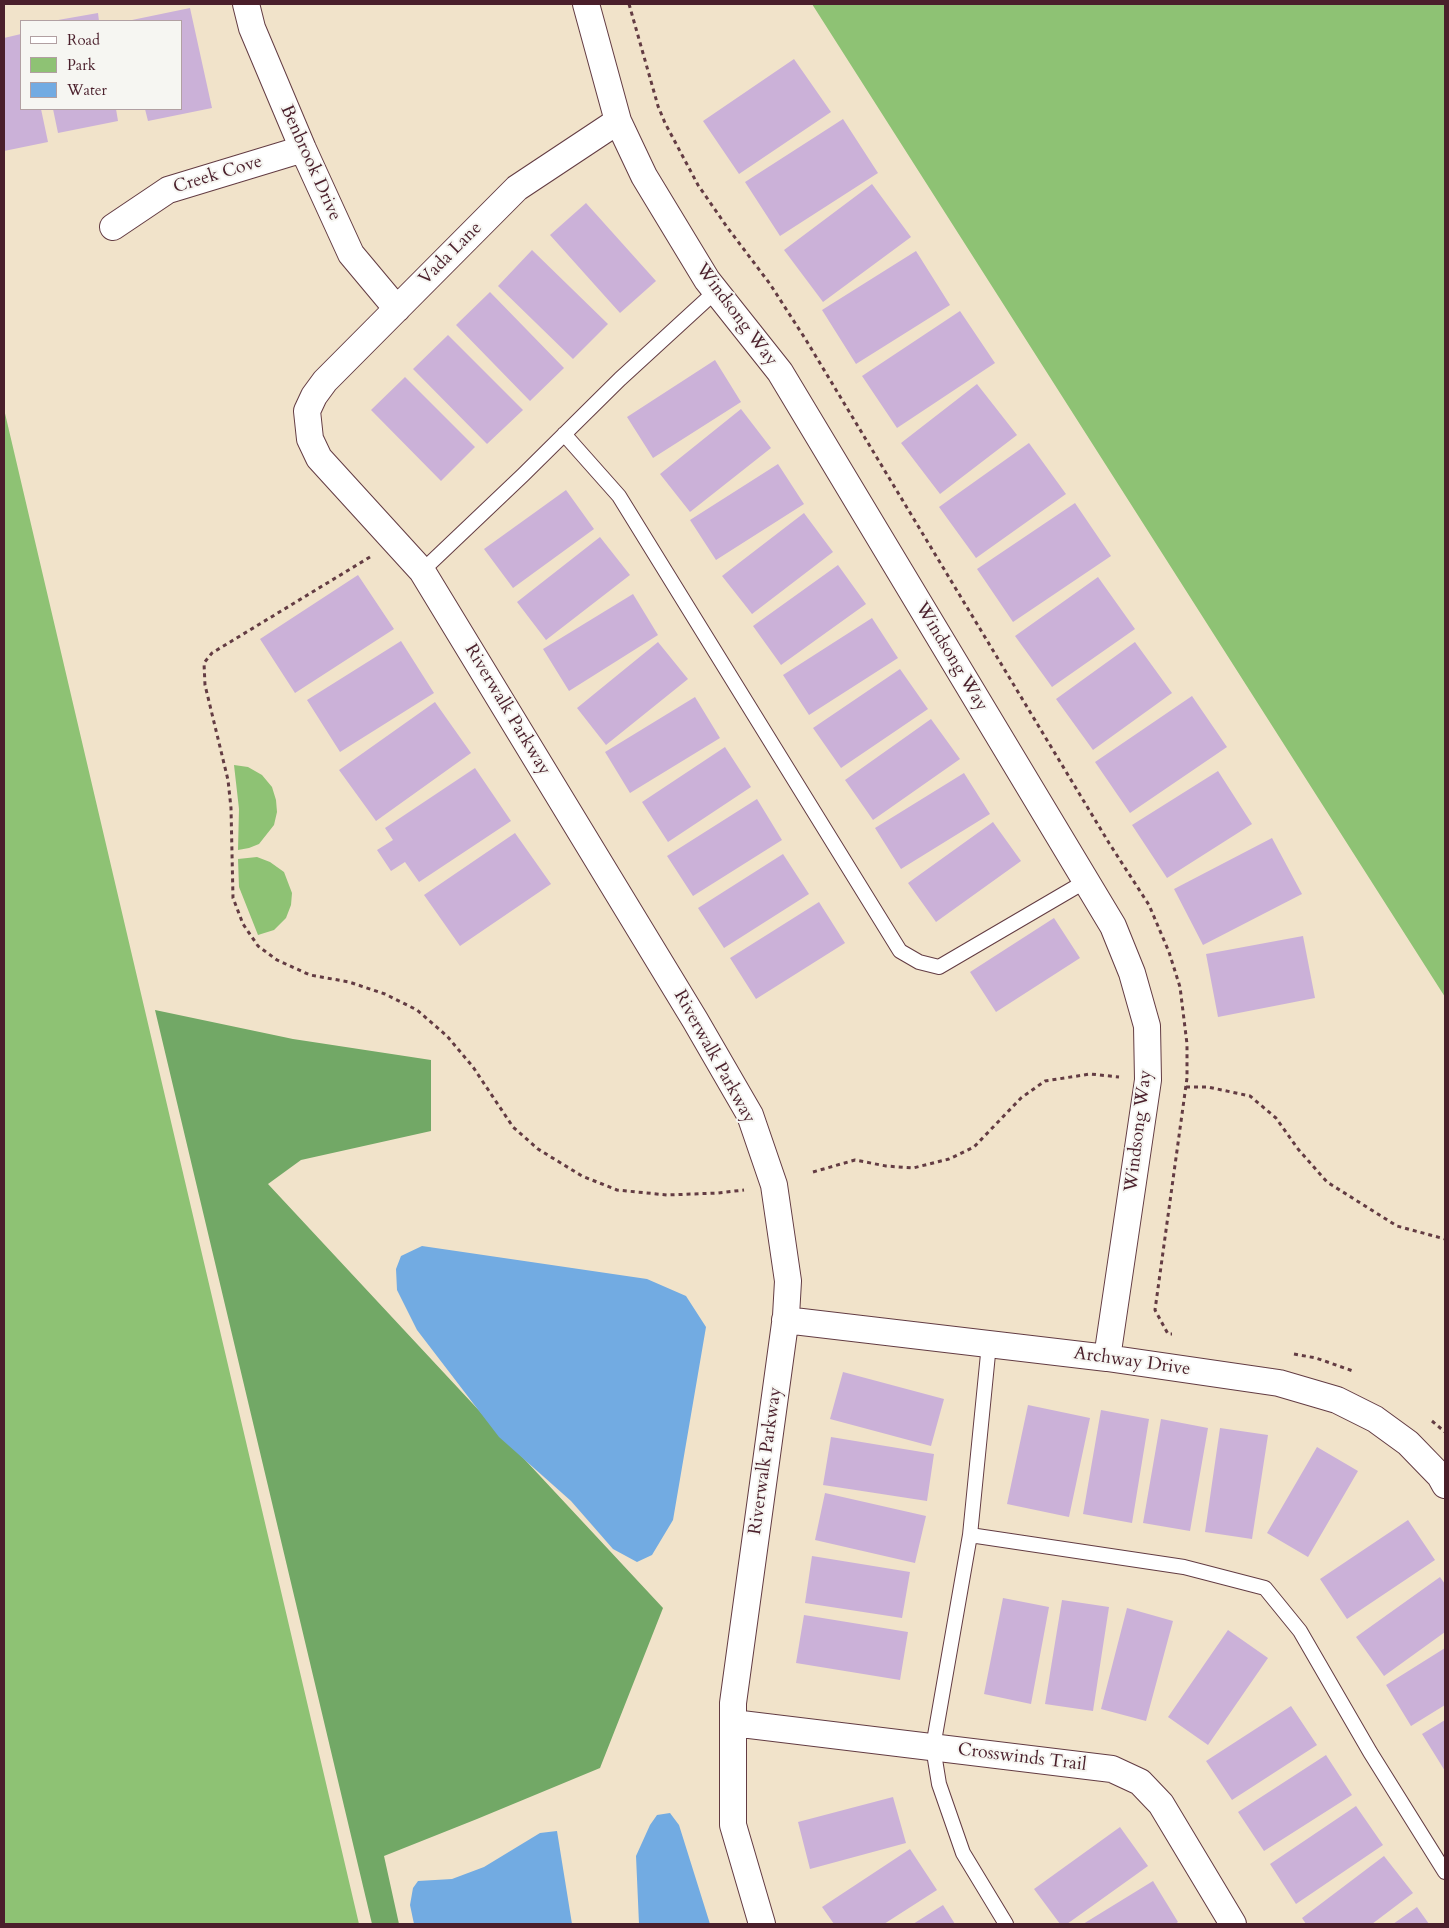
<!DOCTYPE html>
<style>
body{margin:0}
#map{position:relative;width:1449px;height:1928px;overflow:hidden;background:#f1e3ca;font-family:Cardo,serif}
canvas{display:block}
.frame{position:absolute;inset:0;border:5px solid #4a1f2b;pointer-events:none}
.legend{position:absolute;left:20px;top:20px;width:162px;height:90px;box-sizing:border-box;background:#f6f6f2;border:1px solid #b1a0a2;margin:0;padding:6px 9px;list-style:none;font-size:15px;color:#4a1f2b}
.legend li{display:flex;align-items:center;gap:10px;height:25px}
.legend b{width:25px;border:1px solid #b1a0a2}
</style>
<div id="map">
<canvas width="1449" height="1928"></canvas>
<div class="frame"></div>
<ul class="legend">
<li><b style="height:6px;background:#fff"></b>Road</li>
<li><b style="height:14px;background:#8ec274"></b>Park</li>
<li><b style="height:14px;background:#72abe2"></b>Water</li>
</ul>
</div>
<script>
const context = document.querySelector('canvas').getContext('2d');
context.lineJoin = 'round';
function fill(path, color) { context.fillStyle = color; context.fill(path, 'evenodd'); }
const shape = rows => new Path2D(rows.map(r => 'M' + r).join(''));
function stroke(path, color, width, dash) { context.strokeStyle = color; context.lineWidth = width; context.lineCap = dash ? 'butt' : 'round'; context.setLineDash(dash || []); context.stroke(path); }
function label(font, color, halo, rows, align = 'center') {
  context.font = font + ' Cardo,serif'; context.lineWidth = 4; context.setLineDash([]); context.textBaseline = 'middle'; context.strokeStyle = halo; context.fillStyle = color; for (const [text, x, y, turn = 0] of rows) {
    context.save(); context.translate(x, y); context.rotate((+turn || 0) * Math.PI / 180); context.textAlign = isNaN(turn) ? turn : align; if (halo) context.strokeText(text, 0, 0); context.fillText(text, 0, 0); context.restore();
  }
}
fill(shape([
 [812,4,1445,4,1445,997],
 [4,409,359,1924,4,1924],
 [234,765,248,767,262,775,272,787,276,800,277,812,274,825,259,844,249,848,238,850,239,809],
 [257,857,270,862,284,872,292,893,291,905,286,918,274,930,258,935,239,887,238,859]
]), '#8ec274');
fill(shape([
 [155,1010,293,1039,431,1060,431,1131,301,1160,268,1184,663,1608,600,1768,477,1819,384,1856,399,1924,372,1924]
]), '#72a866');
fill(shape([
 [422,1246,647,1279,686,1296,706,1327,673,1520,652,1555,637,1562,613,1549,571,1501,499,1437,417,1330,397,1290,396,1269,401,1256],
 [670,1813,679,1825,710,1924,639,1924,636,1856,650,1825,657,1815],
 [557,1831,572,1924,414,1924,410,1905,413,1888,418,1881,452,1879,484,1867,540,1833]
]), '#72abe2');
fill(shape([
 [190,8,212,108,148,121,145,109,181,109,181,21,132,20],
 [98,13,99,21,58,21,58,20],
 [21,34,21,109,41,109,48,142,4,151,4,38],
 [794,59,831,112,739,174,703,121],
 [53,109,116,109,118,121,58,133],
 [843,119,878,173,780,236,745,182],
 [872,184,911,237,823,302,784,250],
 [586,203,656,281,620,313,550,235],
 [532,250,608,324,573,359,498,286],
 [916,251,950,305,856,364,822,310],
 [490,292,564,368,530,401,456,325],
 [960,311,995,363,897,428,862,376],
 [448,335,523,410,487,444,413,369],
 [715,360,741,402,653,458,627,417],
 [405,377,475,447,441,481,371,410],
 [977,384,1017,435,940,494,901,443],
 [741,409,771,448,690,512,660,474],
 [1029,443,1066,494,976,558,939,507],
 [778,464,804,504,716,560,690,520],
 [566,490,594,529,513,588,484,549],
 [1075,503,1111,556,1013,622,977,569],
 [804,513,833,552,752,614,722,576],
 [600,537,630,575,546,640,517,602],
 [838,565,866,604,781,665,753,626],
 [358,575,394,629,295,693,260,639],
 [1098,577,1135,629,1052,687,1015,636],
 [633,594,658,635,569,691,543,649],
 [872,618,898,658,809,715,783,675],
 [401,641,434,693,340,752,307,700],
 [658,642,688,679,606,745,577,708],
 [1135,642,1172,693,1093,750,1056,699],
 [900,669,928,709,841,768,813,728],
 [1192,696,1227,747,1130,813,1095,762],
 [695,697,720,738,630,793,605,752],
 [435,702,471,753,376,821,339,770],
 [931,719,960,759,873,820,845,780],
 [725,747,751,787,668,842,642,802],
 [475,768,511,821,419,882,405,862,391,871,377,850,393,840,385,828],
 [1218,771,1252,824,1167,878,1132,825],
 [964,773,990,814,901,869,875,828],
 [757,799,782,840,693,896,667,856],
 [993,822,1021,861,936,922,908,883],
 [515,833,551,884,460,946,424,895],
 [1272,838,1302,894,1203,945,1174,889],
 [783,854,809,894,724,948,698,908],
 [819,902,845,943,756,999,730,958],
 [1054,918,1080,958,996,1012,970,972],
 [1303,936,1315,998,1218,1017,1206,954],
 [843,1372,944,1399,931,1446,830,1419],
 [1028,1405,1090,1418,1069,1517,1007,1504],
 [1101,1410,1149,1419,1132,1523,1083,1514],
 [1161,1419,1208,1428,1190,1531,1143,1523],
 [1220,1428,1268,1435,1252,1539,1205,1532],
 [831,1437,934,1454,927,1501,823,1485],
 [1317,1447,1358,1471,1308,1557,1267,1533],
 [825,1493,926,1516,915,1563,815,1540],
 [1408,1520,1435,1560,1347,1619,1320,1579],
 [812,1556,910,1572,902,1618,805,1603],
 [1440,1577,1445,1584,1445,1632,1384,1676,1356,1637],
 [1003,1598,1049,1607,1031,1704,984,1694],
 [1062,1600,1109,1607,1093,1711,1045,1704],
 [1127,1608,1173,1621,1146,1721,1101,1709],
 [804,1615,908,1632,900,1680,796,1663],
 [1228,1630,1268,1658,1208,1745,1168,1717],
 [1445,1648,1445,1705,1411,1726,1386,1685],
 [1291,1706,1317,1745,1232,1800,1206,1761],
 [1445,1720,1445,1771,1422,1734],
 [1326,1755,1352,1795,1264,1851,1238,1812],
 [893,1797,906,1843,810,1869,798,1822],
 [1356,1806,1383,1845,1296,1904,1270,1864],
 [1120,1827,1148,1866,1067,1924,1060,1924,1034,1889],
 [910,1849,937,1890,884,1924,834,1924,822,1907],
 [1384,1856,1413,1893,1372,1924,1306,1924,1302,1918],
 [1153,1881,1178,1922,1175,1924,1083,1924],
 [943,1905,955,1924,913,1924],
 [1417,1907,1429,1924,1393,1924]
]), '#cbb1d8');
const service = shape([
 [564,434,619,496,900,951,919,962,939,967,1086,881],
 [422,571,523,475,620,379,716,291],
 [989,1344,970,1535,933,1747,939,1784,963,1853,1006,1924],
 [970,1535,1184,1567,1265,1588,1300,1631,1370,1752,1445,1872]
]);
const minor = shape([
 [246,4,252,28,303,149,351,254,397,309],
 [586,4,618,121,644,176,707,280,780,372,1113,926,1132,973,1147,1026,1148,1080,1107,1358],
 [618,121,517,188,325,381,314,396,307,411,310,439,319,458,422,571,695,1020,750,1115,774,1185,788,1281,786,1316,733,1703,733,1825,762,1924],
 [113,227,168,190,303,149],
 [785,1320,1107,1358,1279,1383,1337,1400,1375,1419,1408,1443,1440,1476,1445,1485],
 [733,1723,1112,1769,1140,1782,1161,1804,1233,1924]
]);
stroke(service, '#633c43', 16);
stroke(minor, '#633c43', 28);
stroke(shape([
 [629,4,658,106,665,123,698,185,727,227,770,284,806,340,1109,843,1149,905,1169,952,1180,987,1187,1044,1187,1078,1155,1310,1168,1334,1172,1334],
 [370,557,212,653,204,663,205,685,228,780,231,808,233,898,243,924,258,946,277,960,310,975,349,982,385,994,417,1010,447,1036,473,1067,513,1127,538,1149,582,1176,617,1190,667,1195,718,1193,744,1190],
 [1186,1087,1208,1087,1250,1096,1276,1118,1298,1149,1327,1182,1397,1226,1445,1239],
 [813,1172,855,1160,886,1166,913,1168,949,1159,974,1147,1021,1098,1045,1081,1090,1074,1119,1077],
 [1294,1354,1316,1358,1353,1371],
 [1432,1421,1445,1432]
]), '#633c43', 3, [4, 4]);
stroke(service, '#fff', 14);
stroke(minor, '#fff', 26);
label('18px', '#4a1f2b', '#f6f6f2', [
 ["Benbrook Drive",310,163,66],
 ["Creek Cove",218,175,-17],
 ["Vada Lane",451,254,-45],
 ["Windsong Way",736,315,53],
 ["Windsong Way",951,657,59],
 ["Riverwalk Parkway",507,710,59],
 ["Riverwalk Parkway",714,1057,61],
 ["Windsong Way",1139,1131,-83],
 ["Archway Drive",1132,1362,8],
 ["Riverwalk Parkway",766,1461,-82],
 ["Crosswinds Trail",1022,1758,7]
]);
</script>
